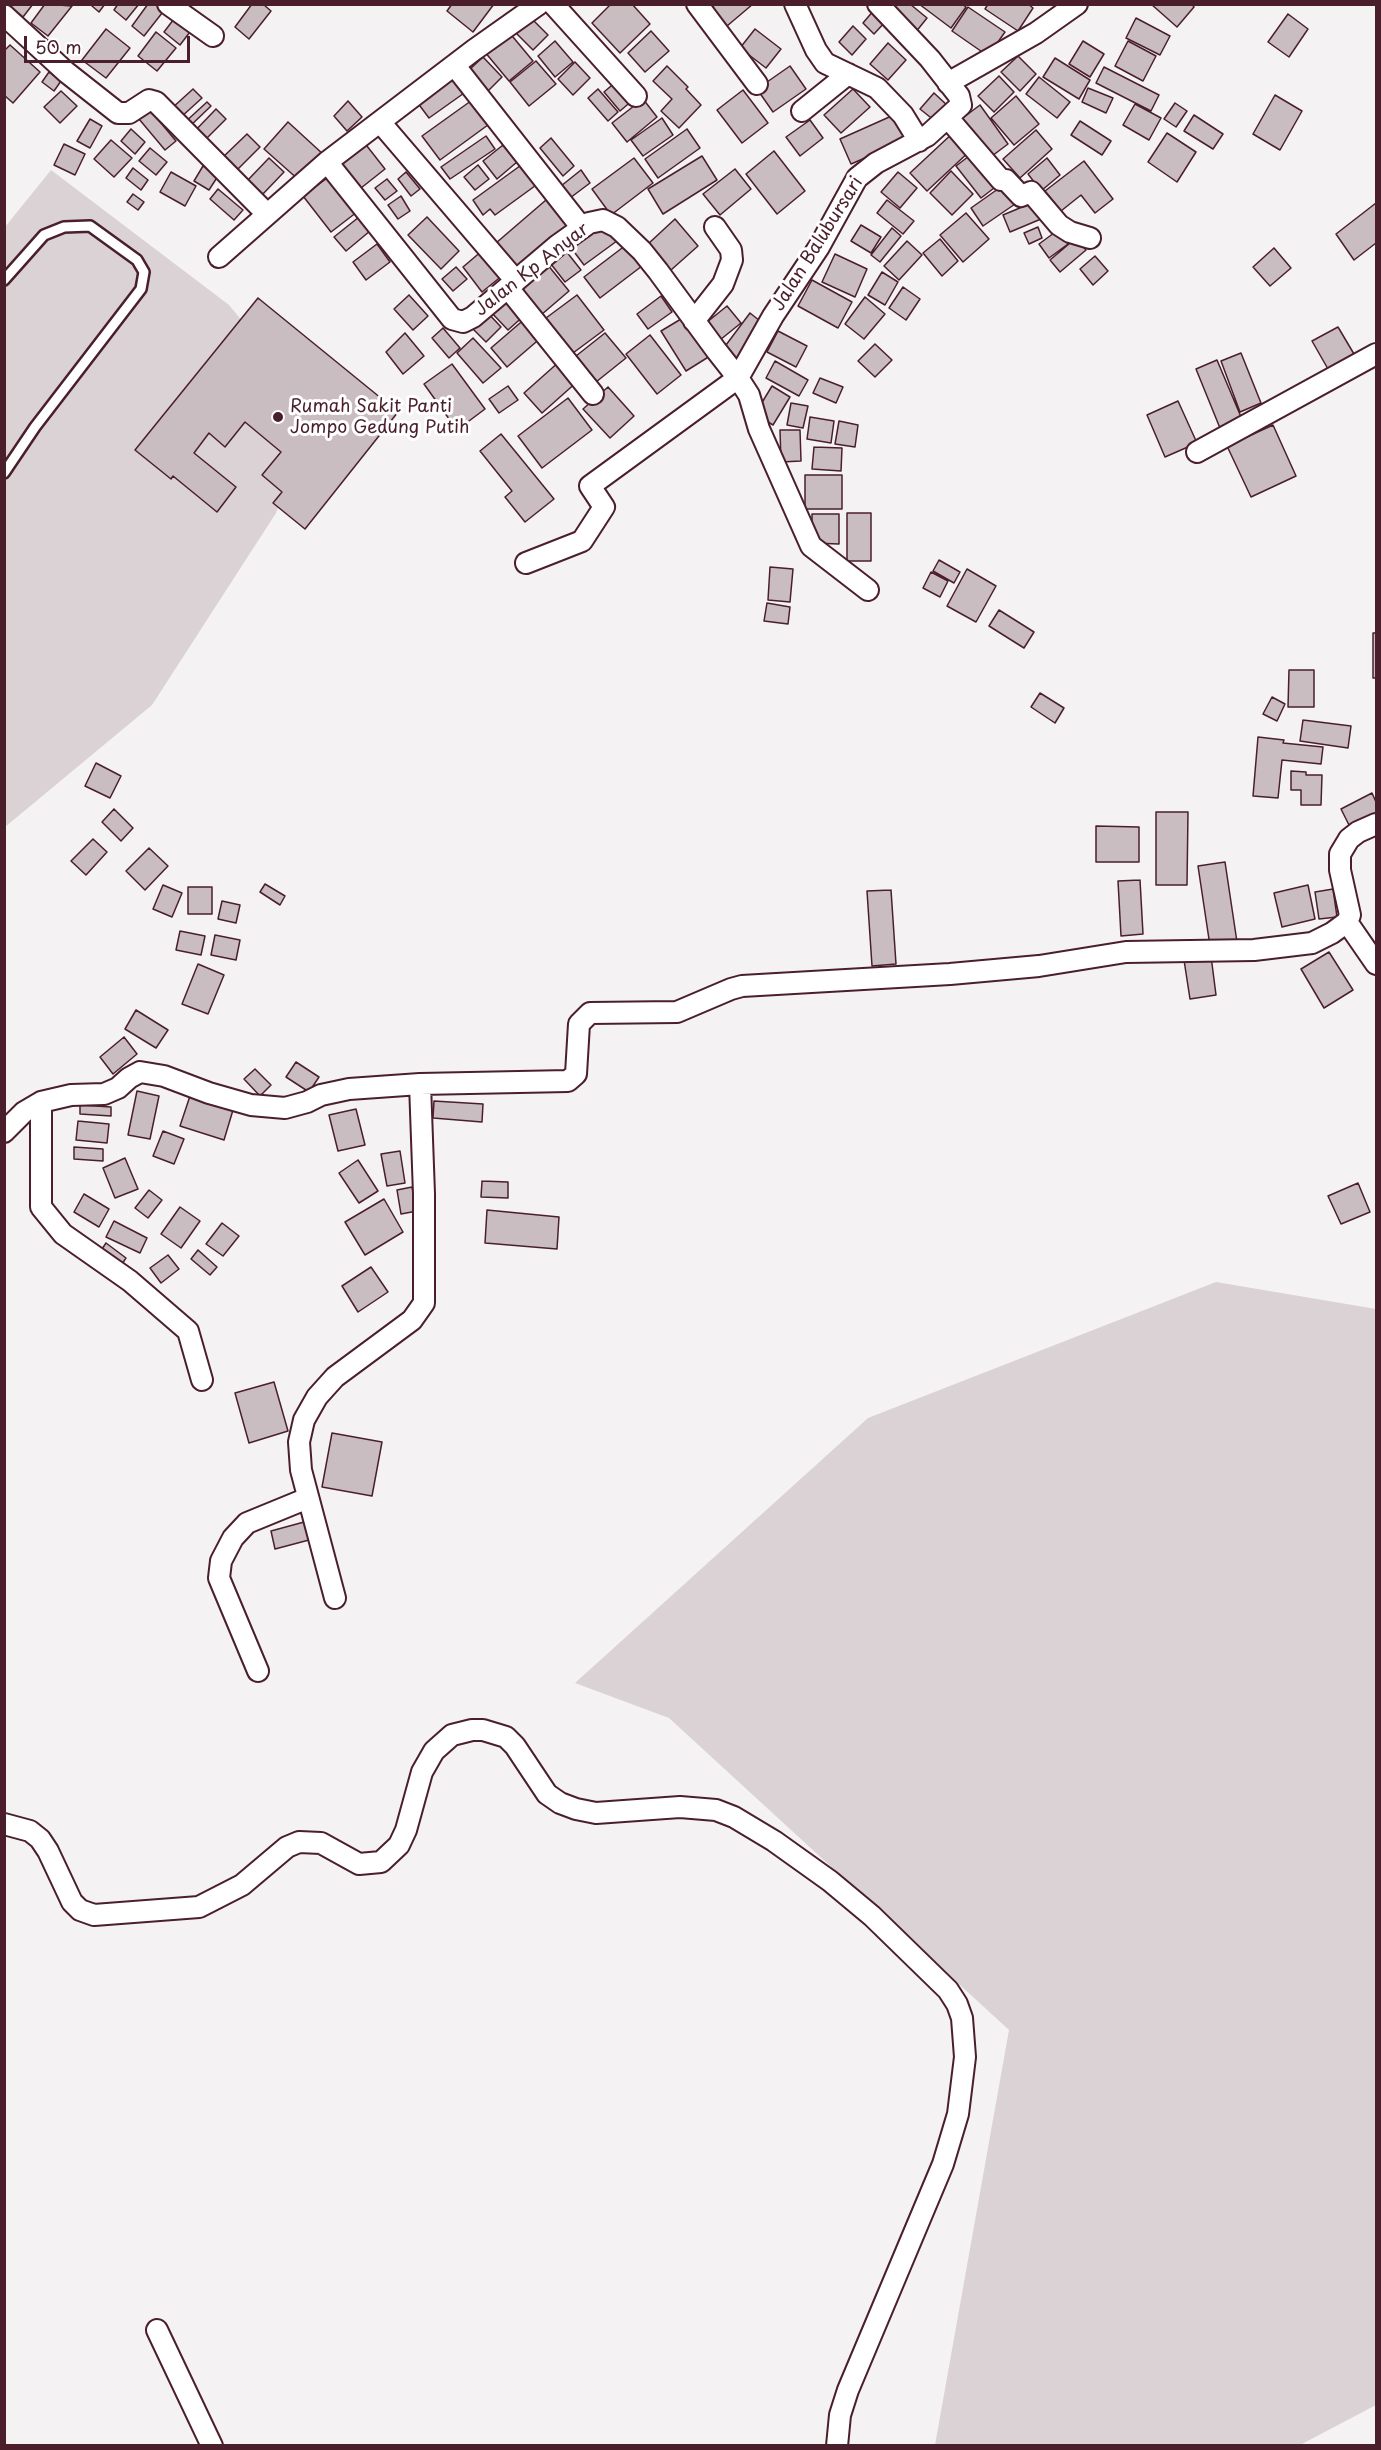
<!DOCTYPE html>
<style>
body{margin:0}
#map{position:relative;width:1381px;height:2450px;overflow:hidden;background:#f4f2f2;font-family:"Playpen Sans",sans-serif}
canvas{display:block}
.frame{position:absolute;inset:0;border:6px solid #4a1f2b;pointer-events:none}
.scale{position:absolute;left:24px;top:36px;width:166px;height:27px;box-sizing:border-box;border:3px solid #4a1f2b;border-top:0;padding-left:8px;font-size:18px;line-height:21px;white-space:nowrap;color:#4a1f2b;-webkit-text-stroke:4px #fff;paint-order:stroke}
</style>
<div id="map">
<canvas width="1381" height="2450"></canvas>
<div class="frame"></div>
<div class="scale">50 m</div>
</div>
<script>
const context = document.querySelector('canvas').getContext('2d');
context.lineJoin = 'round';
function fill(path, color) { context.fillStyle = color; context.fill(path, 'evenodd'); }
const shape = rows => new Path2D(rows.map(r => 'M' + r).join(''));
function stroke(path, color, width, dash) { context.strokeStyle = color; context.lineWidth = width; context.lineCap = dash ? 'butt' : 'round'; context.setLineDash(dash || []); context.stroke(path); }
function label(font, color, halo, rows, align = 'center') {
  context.font = font + ' "Playpen Sans",sans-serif'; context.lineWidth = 6; context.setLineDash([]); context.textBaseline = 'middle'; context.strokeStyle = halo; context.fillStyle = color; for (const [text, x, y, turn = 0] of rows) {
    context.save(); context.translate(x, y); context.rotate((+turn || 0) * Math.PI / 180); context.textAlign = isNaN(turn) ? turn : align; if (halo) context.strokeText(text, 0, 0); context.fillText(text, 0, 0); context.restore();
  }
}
fill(shape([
 [51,170,229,305,314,408,276,513,152,705,5,827,5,227],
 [1216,1282,1376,1309,1376,2405,1300,2445,935,2445,1009,2030,669,1718,575,1683,868,1418]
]), '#dbd2d5');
const building = shape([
 [13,4,33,4,23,17,11,7,13,4],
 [45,4,72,6,48,36,31,23,45,4],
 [93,4,105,4,99,12,92,6,93,4],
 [118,4,139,4,126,20,114,10,118,4],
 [148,4,161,4,166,8,144,36,132,26,148,4],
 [252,4,263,4,271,11,249,39,235,27,252,4],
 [452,4,494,4,473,32,447,11,452,4],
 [611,4,632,4,650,24,620,53,592,23,611,4],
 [715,4,753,4,727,26,712,8,715,4],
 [894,4,910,4,927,18,915,33,889,12,894,4],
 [919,4,962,4,966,7,951,28,919,4],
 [988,4,1028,4,1033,8,1018,31,985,9,988,4],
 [1151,4,1192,4,1194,7,1177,27,1151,4],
 [968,7,1005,32,988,56,952,31,968,7],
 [874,10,886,21,874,34,863,23,874,10],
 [1288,14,1308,29,1289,57,1268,42,1288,14],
 [177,15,193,28,180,45,164,32,177,15],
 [530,17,548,35,533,50,515,32,530,17],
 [1136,18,1170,36,1160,55,1126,38,1136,18],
 [853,26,866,39,852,55,839,42,853,26],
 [106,29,130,48,106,78,82,60,106,29],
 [755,29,781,49,766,68,740,48,755,29],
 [508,31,533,61,509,81,484,51,508,31],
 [651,31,669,51,645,72,628,53,651,31],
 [156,32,176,48,157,71,138,56,156,32],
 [555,41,573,62,555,77,538,56,555,41],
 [1083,41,1104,54,1090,77,1069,64,1083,41],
 [1128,41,1156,56,1143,81,1115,66,1128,41],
 [888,43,906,60,888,80,870,64,888,43],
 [10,45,40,72,13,103,4,95,4,51,10,45],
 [1018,56,1036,74,1020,91,1001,72,1018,56],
 [483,57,502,77,488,91,469,70,483,57],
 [1055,58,1090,80,1079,99,1043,77,1055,58],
 [536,61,556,84,529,106,510,82,536,61],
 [575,62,590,78,573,95,558,79,575,62],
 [667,66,688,87,686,89,701,105,679,128,661,111,672,99,653,81,667,66],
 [790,66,806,89,773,112,757,89,790,66],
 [1104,67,1159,95,1151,111,1096,83,1104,67],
 [49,72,61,81,54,91,42,82,49,72],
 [455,75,467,91,429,118,417,102,455,75],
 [999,76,1014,92,994,112,978,96,999,76],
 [1039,77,1070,102,1057,118,1026,94,1039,77],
 [618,80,634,99,620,111,604,92,618,80],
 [1088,88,1113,98,1106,113,1082,102,1088,88],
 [193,89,202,98,180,118,171,109,193,89],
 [598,89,618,112,608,121,588,98,598,89],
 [853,89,870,107,841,133,824,115,853,89],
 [743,90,768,123,742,143,717,110,743,90],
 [61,91,77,106,60,123,44,107,61,91],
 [934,93,948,106,935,121,920,109,934,93],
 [1275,95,1302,111,1280,150,1253,134,1275,95],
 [1016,96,1039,124,1014,145,991,118,1016,96],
 [475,98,492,122,440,160,422,136,475,98],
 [643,99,657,117,627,142,612,123,643,99],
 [348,101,362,117,347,131,334,116,348,101],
 [207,102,211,106,187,129,183,124,207,102],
 [1175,103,1187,111,1176,127,1164,119,1175,103],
 [1135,104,1161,118,1149,140,1123,125,1135,104],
 [980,105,1008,144,988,159,960,120,980,105],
 [216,109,226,119,201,144,191,135,216,109],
 [150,110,176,141,165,150,139,119,150,110],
 [896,114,907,140,851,164,840,139,896,114],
 [1194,115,1223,134,1213,149,1184,131,1194,115],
 [662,118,673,135,643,156,631,140,662,118],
 [90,119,102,126,90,148,77,141,90,119],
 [810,120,823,138,800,156,786,137,810,120],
 [1080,121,1111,141,1102,155,1071,135,1080,121],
 [288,122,324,155,300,181,264,149,288,122],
 [131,129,145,142,135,154,121,141,131,129],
 [687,129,700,148,658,178,645,159,687,129],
 [1036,130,1052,149,1020,178,1003,159,1036,130],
 [955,131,972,149,927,191,910,173,955,131],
 [1167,133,1196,152,1177,182,1148,162,1167,133],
 [247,134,260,147,234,173,221,159,247,134],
 [486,136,495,149,450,179,441,167,486,136],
 [551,138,574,166,563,176,540,148,551,138],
 [111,140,132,158,114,177,94,159,111,140],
 [363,141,385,169,361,188,337,163,363,141],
 [64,144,85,154,75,175,54,165,64,144],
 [503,145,517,162,497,179,483,161,503,145],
 [150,148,167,162,156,175,139,161,150,148],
 [774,151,805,191,777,214,746,174,774,151],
 [973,153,998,185,981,198,956,166,973,153],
 [702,156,717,180,663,214,648,189,702,156],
 [269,158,284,172,261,196,246,182,269,158],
 [634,158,653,183,611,215,592,189,634,158],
 [1047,158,1060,175,1041,191,1028,174,1047,158],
 [1084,161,1113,199,1095,213,1081,195,1061,211,1045,191,1084,161],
 [524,163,539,183,495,215,490,209,483,215,473,200,524,163],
 [478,165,489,179,475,190,464,177,478,165],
 [203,166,218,176,209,190,194,181,203,166],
 [133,168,148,180,141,190,126,178,133,168],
 [735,169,751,189,720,215,703,194,735,169],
 [581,170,590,183,570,198,561,186,581,170],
 [951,171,973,194,952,215,930,193,951,171],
 [171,172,196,186,185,206,160,192,171,172],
 [406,172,420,189,411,196,398,179,406,172],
 [898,172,917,188,900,208,881,192,898,172],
 [330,176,357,212,331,232,303,196,330,176],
 [387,179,397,191,385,200,375,188,387,179],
 [1005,184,1018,202,983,226,971,208,1005,184],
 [218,189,243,210,234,220,210,199,218,189],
 [133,194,144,202,138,210,127,202,133,194],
 [401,196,410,211,398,219,388,205,401,196],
 [546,200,567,225,517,268,496,243,546,200],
 [887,200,914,221,903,234,877,213,887,200],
 [1034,202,1041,219,1010,232,1003,215,1034,202],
 [1376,203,1376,243,1354,260,1336,234,1376,203],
 [966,213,989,239,963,262,940,235,966,213],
 [359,217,370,231,346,251,334,237,359,217],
 [427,217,459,251,441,269,408,235,427,217],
 [675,219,698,246,671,270,648,244,675,219],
 [604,224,621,238,584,265,569,245,604,224],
 [861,225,881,237,871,253,851,241,861,225],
 [1038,227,1042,238,1029,244,1024,233,1038,227],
 [892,228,901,236,880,262,871,255,892,228],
 [1058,230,1068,244,1049,258,1039,244,1058,230],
 [1076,238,1086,250,1060,272,1050,260,1076,238],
 [940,239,958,261,942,276,923,253,940,239],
 [907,241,922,255,899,280,884,266,907,241],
 [377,244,390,262,366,280,353,262,377,244],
 [626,245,642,266,600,298,584,277,626,245],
 [562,246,581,270,565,282,547,259,562,246],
 [1274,248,1291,268,1270,286,1253,267,1274,248],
 [483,250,503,275,482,292,463,267,483,250],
 [835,254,867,269,855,297,822,282,835,254],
 [1095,256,1108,271,1093,285,1080,269,1095,256],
 [547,264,569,291,541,315,519,287,547,264],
 [456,267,467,279,453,291,442,279,456,267],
 [882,272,898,282,885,305,868,295,882,272],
 [812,280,852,302,838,328,798,306,812,280],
 [903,287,920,299,906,320,889,308,903,287],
 [507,292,527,313,508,330,489,310,507,292],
 [409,295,428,316,413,330,394,309,409,295],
 [577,295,604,330,573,353,546,318,577,295],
 [661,296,672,312,648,329,637,314,661,296],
 [865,297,885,314,864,339,845,324,865,297],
 [258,298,398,412,305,529,273,503,282,492,262,475,281,452,245,422,225,447,209,433,194,453,236,487,217,512,173,476,171,479,135,450,258,298],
 [727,306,741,323,715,344,701,327,727,306],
 [486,311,501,327,486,342,470,326,486,311],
 [750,313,765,325,735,364,720,353,750,313],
 [686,316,710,356,686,371,661,331,686,316],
 [527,317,543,336,507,367,491,348,527,317],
 [1338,327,1354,354,1328,369,1312,341,1338,327],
 [443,328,460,348,449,358,432,338,443,328],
 [778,331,807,346,796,367,767,352,778,331],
 [405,333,424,356,403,374,386,352,405,333],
 [605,333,626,358,596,382,576,356,605,333],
 [650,335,681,375,657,394,626,354,650,335],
 [473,338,501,368,483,383,457,353,473,338],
 [875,344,892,360,875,377,858,361,875,344],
 [1241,353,1261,403,1240,412,1221,361,1241,353],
 [1217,360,1244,424,1222,433,1196,369,1217,360],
 [560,361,578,381,542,413,524,393,560,361],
 [775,361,808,380,799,396,766,378,775,361],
 [452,364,485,409,457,430,424,384,452,364],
 [820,378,843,387,836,403,813,393,820,378],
 [508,386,518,400,499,413,489,399,508,386],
 [772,386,790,397,773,425,755,414,772,386],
 [608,387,634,416,610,438,583,409,608,387],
 [568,398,592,430,542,468,518,436,568,398],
 [1178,401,1197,443,1165,457,1147,415,1178,401],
 [791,403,808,406,803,428,787,425,791,403],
 [810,417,834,421,831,443,807,439,810,417],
 [839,421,858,425,855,447,835,444,839,421],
 [1273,425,1296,476,1251,497,1227,446,1273,425],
 [780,430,800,430,801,461,781,462,780,430],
 [501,434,554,499,525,522,505,497,512,491,480,451,501,434],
 [814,447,842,448,841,471,812,469,814,447],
 [805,475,842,475,842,509,805,509,805,475],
 [847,513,871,513,871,561,847,561,847,513],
 [812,514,839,514,839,544,812,543,812,514],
 [939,560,960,572,954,583,933,571,939,560],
 [770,567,793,569,790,602,768,600,770,567],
 [967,569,996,586,976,622,947,606,967,569],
 [931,572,948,581,940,597,923,588,931,572],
 [767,603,790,607,788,624,764,621,767,603],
 [999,610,1034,632,1024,648,989,626,999,610],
 [1373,633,1376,633,1376,678,1373,678,1373,633],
 [1289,670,1314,670,1314,707,1288,707,1289,670],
 [1040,693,1064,708,1055,723,1031,707,1040,693],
 [1272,697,1285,704,1277,721,1263,714,1272,697],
 [1303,720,1351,726,1348,748,1300,741,1303,720],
 [1258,737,1284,740,1283,743,1323,747,1321,764,1282,760,1278,798,1253,796,1258,737],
 [96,763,121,776,110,798,85,786,96,763],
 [1291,771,1306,772,1306,775,1322,775,1321,805,1301,805,1301,790,1291,790,1291,771],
 [1372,793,1376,802,1376,816,1351,829,1341,809,1372,793],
 [114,809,133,828,121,841,102,822,114,809],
 [1156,812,1188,812,1187,885,1156,885,1156,812],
 [1096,826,1139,827,1139,862,1096,862,1096,826],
 [93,839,107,852,86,875,71,861,93,839],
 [149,848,168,866,145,890,126,871,149,848],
 [1225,862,1237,942,1210,946,1198,866,1225,862],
 [1140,880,1143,934,1121,936,1118,881,1140,880],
 [265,884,285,896,280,905,260,892,265,884],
 [163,885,182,893,172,917,153,909,163,885],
 [1308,885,1315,919,1282,927,1274,893,1308,885],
 [188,887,212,887,212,914,188,914,188,887],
 [1333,889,1337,917,1319,919,1315,892,1333,889],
 [891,890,896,964,872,966,867,891,891,890],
 [222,901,240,905,236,923,218,919,222,901],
 [180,931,205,936,201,955,176,950,180,931],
 [215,935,240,940,236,960,211,955,215,935],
 [1329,952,1353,990,1324,1008,1301,969,1329,952],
 [1211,956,1216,995,1190,999,1184,960,1211,956],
 [198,964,224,975,208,1014,182,1004,198,964],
 [136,1010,168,1030,156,1048,125,1029,136,1010],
 [124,1037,137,1054,113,1074,100,1057,124,1037],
 [296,1062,319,1077,309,1092,286,1077,296,1062],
 [255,1069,271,1085,260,1096,244,1079,255,1069],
 [137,1091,159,1096,150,1139,128,1135,137,1091],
 [190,1096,233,1110,224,1140,180,1126,190,1096],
 [434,1101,483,1104,482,1122,433,1118,434,1101],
 [80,1105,111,1107,111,1116,80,1114,80,1105],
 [356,1109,365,1145,338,1151,329,1115,356,1109],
 [78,1121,109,1124,107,1143,76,1140,78,1121],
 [163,1131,184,1139,174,1164,153,1156,163,1131],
 [74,1147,103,1149,103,1161,74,1159,74,1147],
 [400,1151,405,1183,387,1186,381,1154,400,1151],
 [125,1158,138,1189,115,1198,103,1168,125,1158],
 [358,1160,378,1191,359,1203,339,1173,358,1160],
 [482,1181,508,1182,508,1198,481,1197,482,1181],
 [1358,1183,1370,1212,1341,1224,1328,1196,1358,1183],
 [412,1187,417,1211,401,1214,397,1190,412,1187],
 [149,1190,162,1200,148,1218,135,1208,149,1190],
 [84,1194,109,1209,99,1227,74,1212,84,1194],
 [384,1199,403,1232,365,1255,345,1222,384,1199],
 [180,1207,200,1221,181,1248,161,1234,180,1207],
 [487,1210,559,1217,557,1249,485,1243,487,1210],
 [114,1221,147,1238,140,1253,106,1237,114,1221],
 [222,1223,239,1236,223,1256,206,1244,222,1223],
 [106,1243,126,1258,120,1267,100,1252,106,1243],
 [198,1250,217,1267,210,1275,191,1259,198,1250],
 [168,1255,179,1269,161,1283,150,1268,168,1255],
 [371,1267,388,1292,358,1312,342,1286,371,1267],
 [274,1382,288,1431,249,1443,235,1393,274,1382],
 [332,1433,382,1442,372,1496,322,1487,332,1433],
 [304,1522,309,1540,275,1549,271,1531,304,1522]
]);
fill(building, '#cabdc1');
stroke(building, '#4a1f2b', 1.5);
const lane = shape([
 [4,280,44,235,64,227,90,226,137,260,144,272,141,289,35,427,4,473]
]);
const street = shape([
 [168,4,213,36],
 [553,4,636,96],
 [697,4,757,84],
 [795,4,816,50,825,63,877,88,903,115,919,141],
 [4,15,66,72,118,113,129,113,149,100,156,102,267,214],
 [455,66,582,228],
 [948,83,1036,33,1077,4],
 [802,111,848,74],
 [948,118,1001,180,1006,180,1021,196,1031,192,1059,225,1070,232,1090,238],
 [380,122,516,281],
 [327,162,452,319,463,322,473,317,558,245,589,223,603,220,617,227,642,251,658,271,716,350,738,378,749,395,759,429,811,546,868,590],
 [219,257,327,162,474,50,539,4],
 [508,288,593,394],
 [694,321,723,284,732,260,731,250,715,227],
 [1197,452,1376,354],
 [526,563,582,541,604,507,590,486,738,378,773,316,819,247,857,178,876,163,927,136,961,105,959,96,930,59,878,4],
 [1347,922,1376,964],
 [41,1102,41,1207,63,1234,130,1281,188,1331,202,1380],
 [4,1132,24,1112,41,1102,71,1095,104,1094,118,1088,129,1078,140,1072,164,1076,209,1093,251,1105,285,1108,307,1102,321,1095,349,1089,420,1084,568,1081,576,1074,579,1024,590,1013,677,1012,731,989,742,986,950,974,1039,966,1126,952,1254,950,1312,943,1332,933,1347,922,1350,915,1340,870,1340,854,1349,839,1358,832,1376,824],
 [335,1598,301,1470,299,1442,304,1420,317,1397,335,1377,412,1320,424,1303,424,1194,420,1084],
 [258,1671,219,1578,221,1561,233,1538,247,1523,308,1498],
 [4,1824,30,1831,40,1839,48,1851,72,1902,80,1910,94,1915,199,1907,242,1885,287,1847,299,1842,321,1843,359,1864,381,1862,399,1845,406,1830,422,1772,434,1751,452,1735,472,1730,483,1730,506,1737,515,1746,547,1794,560,1803,576,1809,596,1813,680,1807,716,1810,734,1817,774,1841,830,1881,872,1916,948,1990,957,2004,962,2018,965,2057,958,2114,943,2164,848,2390,840,2415,837,2446],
 [157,2330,212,2446]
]);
stroke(lane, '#4a1f2b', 14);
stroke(street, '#4a1f2b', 24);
stroke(lane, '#fff', 9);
stroke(street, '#fff', 20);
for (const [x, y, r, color] of [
 [278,417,6,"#4a1f2b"]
]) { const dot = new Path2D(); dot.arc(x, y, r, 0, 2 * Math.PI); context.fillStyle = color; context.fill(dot); stroke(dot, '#fff', 2); }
label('18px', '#4a1f2b', '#fff', [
 ["Jalan Balubursari",818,244,-58],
 ["Jalan Kp Anyar",532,270,-38]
]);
label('18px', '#4a1f2b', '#fff', [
 ["Rumah Sakit Panti",290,407],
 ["Jompo Gedung Putih",290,428]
], 'left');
</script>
